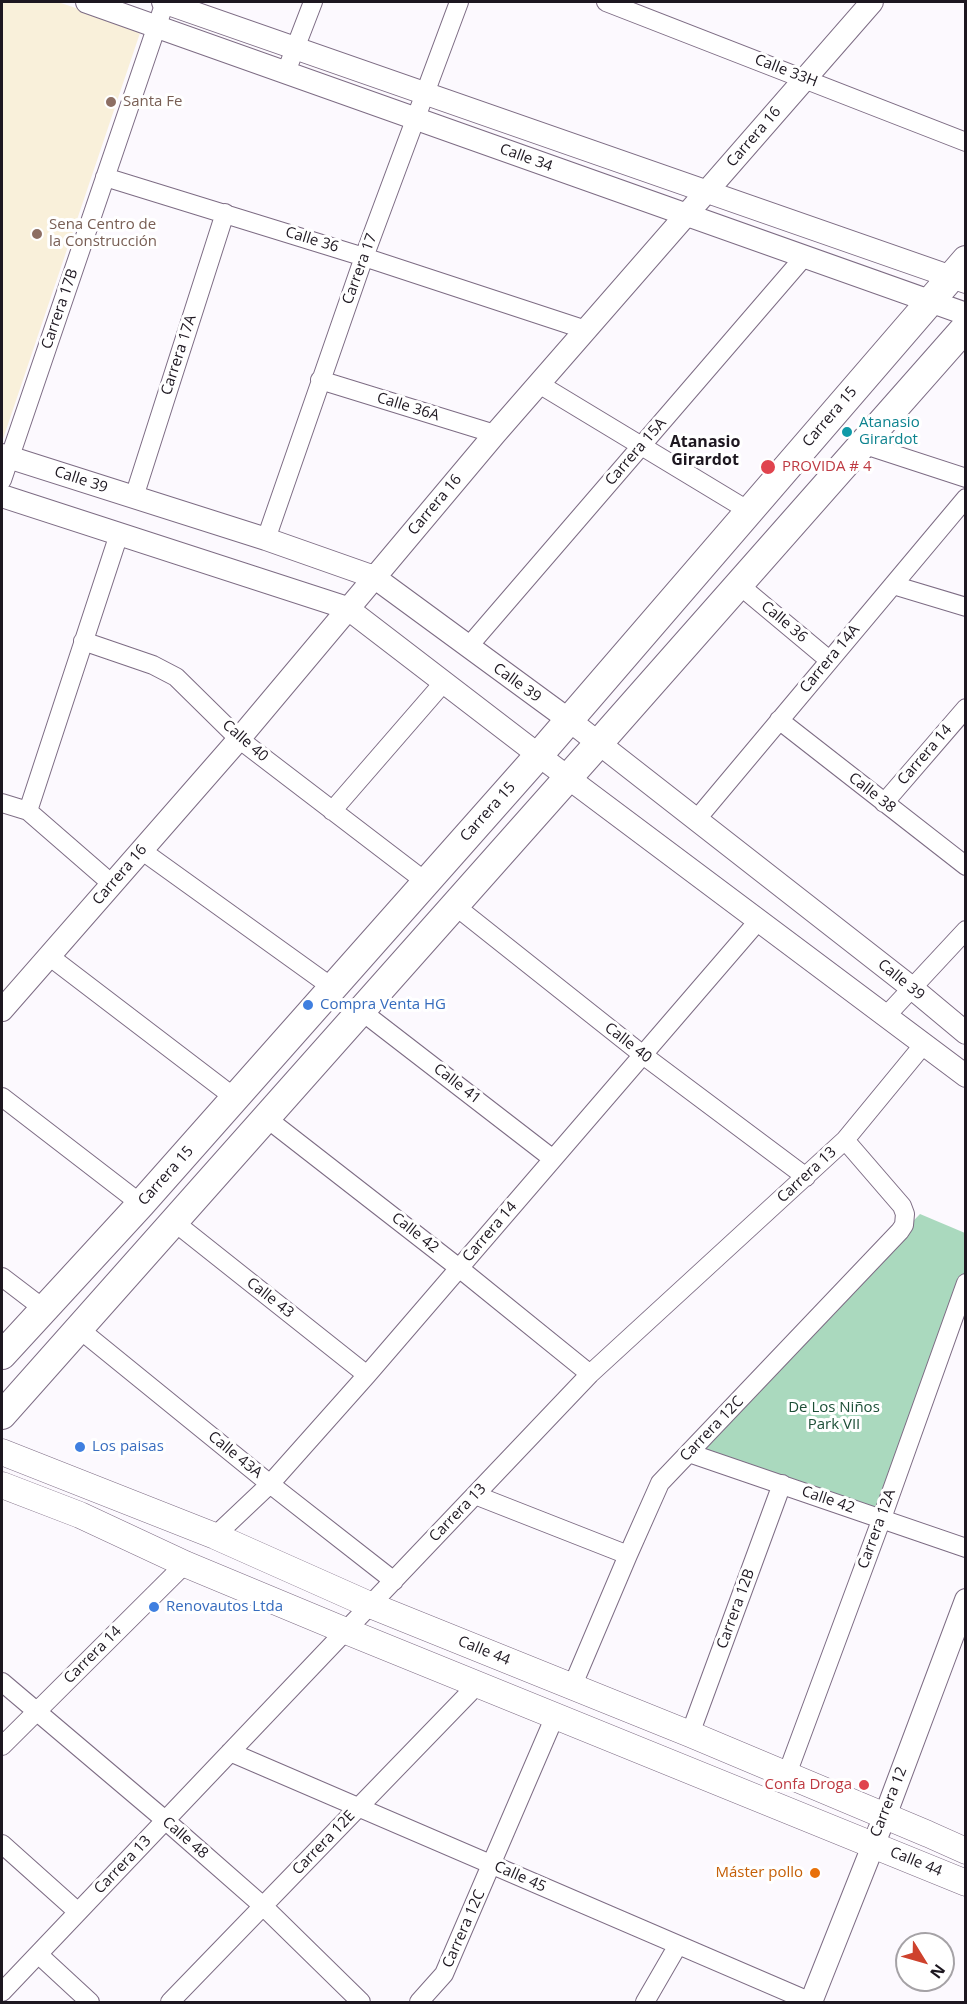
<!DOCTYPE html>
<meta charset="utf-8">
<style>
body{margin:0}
#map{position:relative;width:967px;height:2004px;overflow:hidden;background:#fcf9fe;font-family:"Open Sans",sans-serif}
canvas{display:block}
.frame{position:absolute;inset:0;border:3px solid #1d1720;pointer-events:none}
.north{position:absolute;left:895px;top:1932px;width:60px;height:60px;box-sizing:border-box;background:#fff;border:2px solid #a5a2a6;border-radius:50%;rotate:127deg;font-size:16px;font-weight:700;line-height:24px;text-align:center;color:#1d1720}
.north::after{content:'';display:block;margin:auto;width:21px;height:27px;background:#ce422d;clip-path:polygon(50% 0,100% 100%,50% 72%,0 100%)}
</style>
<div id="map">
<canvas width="967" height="2004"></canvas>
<div class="frame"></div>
<div class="north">N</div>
</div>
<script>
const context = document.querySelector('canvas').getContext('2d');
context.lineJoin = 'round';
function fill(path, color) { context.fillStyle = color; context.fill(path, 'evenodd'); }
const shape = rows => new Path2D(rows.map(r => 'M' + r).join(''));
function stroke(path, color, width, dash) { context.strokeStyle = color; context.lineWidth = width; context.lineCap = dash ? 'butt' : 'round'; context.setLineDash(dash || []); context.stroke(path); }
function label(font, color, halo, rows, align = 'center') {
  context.font = font + ' "Open Sans",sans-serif'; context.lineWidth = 6; context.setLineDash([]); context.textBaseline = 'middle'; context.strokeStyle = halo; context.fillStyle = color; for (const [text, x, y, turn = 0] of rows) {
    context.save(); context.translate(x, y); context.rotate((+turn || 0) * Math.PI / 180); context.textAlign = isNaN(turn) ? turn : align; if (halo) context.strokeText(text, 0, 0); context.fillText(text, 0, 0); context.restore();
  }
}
fill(shape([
 [2,2,58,2,141,30,3,439]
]), '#f9f0da');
fill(shape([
 [920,1214,965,1233,965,1283,882,1518,689,1453]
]), '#aad9be');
const minor = shape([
 [606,2,966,142],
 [286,72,313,2],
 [105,177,364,257,586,330],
 [320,380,495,434],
 [539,384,749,511],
 [862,444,966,478],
 [2,480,165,2],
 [134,497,225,213],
 [266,539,364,257,459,2],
 [738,584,829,660],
 [893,585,966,607],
 [83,641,153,665,176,677,239,739,426,882],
 [468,647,804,257],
 [779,720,966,866],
 [2,803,28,811,112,884],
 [884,803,966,708],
 [28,811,119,534],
 [332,811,444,682],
 [696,820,966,498],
 [141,850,333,988],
 [454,905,643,1055,806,1177],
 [49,956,235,1098],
 [360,1010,553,1159],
 [886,1016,966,930],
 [2,1097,141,1204],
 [265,1117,459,1268,590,1374],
 [173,1221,367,1375],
 [2,1277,44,1309],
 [78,1328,270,1484,394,1581],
 [689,1453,966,1548],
 [475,1495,628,1555],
 [215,1536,270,1484,367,1375,759,920],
 [2,1682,165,1820,263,1906,361,2002],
 [572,1687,628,1555,660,1483,900,1231,904,1225,905,1214,902,1206,845,1140],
 [690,1734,782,1484],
 [2,1746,185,1564],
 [230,1752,811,2002],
 [787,1774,882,1518,966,1283],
 [2,1844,78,1912],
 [38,1954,90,2002],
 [2,1992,590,1374,845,1140,924,1044],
 [170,2002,478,1684],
 [419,2002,444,1974,555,1716],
 [645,2002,678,1945]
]);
const tertiary = shape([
 [87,2,966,314],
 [163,2,966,282],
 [2,455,266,539,374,577,569,720,912,988,966,1033],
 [2,496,347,608,575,783,966,1076],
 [2,1010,239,739,495,434,872,2],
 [811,2002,888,1808,966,1600]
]);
const secondary = shape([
 [2,1452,215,1536,370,1605,690,1734,928,1834,966,1851],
 [2,1485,80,1515,185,1564,346,1631,966,1883]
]);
const primary = shape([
 [2,1355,141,1204,539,755,966,260],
 [2,1415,598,744,966,327]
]);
stroke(minor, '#7d6c84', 20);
stroke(tertiary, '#7d6c84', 24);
stroke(secondary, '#7d6c84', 27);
stroke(primary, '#7d6c84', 30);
stroke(minor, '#fff', 18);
stroke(tertiary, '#fff', 22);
stroke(secondary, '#fff', 26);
stroke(primary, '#fff', 28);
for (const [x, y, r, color] of [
 [111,102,6,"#8d6e63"],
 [37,234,6,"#8d6e63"],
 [847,432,6,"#0f9aa8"],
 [768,467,8,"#e0444e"],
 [308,1005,6,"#3f7fe0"],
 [80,1447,6,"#3f7fe0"],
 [154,1607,6,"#3f7fe0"],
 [864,1785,6,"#e0444e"],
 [815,1873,6,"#e8710a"]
]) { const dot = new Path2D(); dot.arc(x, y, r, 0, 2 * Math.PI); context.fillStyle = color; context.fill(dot); stroke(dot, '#fff', 2); }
label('15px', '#1d1720', '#fff', [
 ["Calle 33H",786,71,21],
 ["Carrera 16",754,137,-49],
 ["Calle 34",526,158,20],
 ["Calle 36",312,240,17],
 ["Carrera 17",360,269,-70],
 ["Carrera 17B",60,309,-71],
 ["Carrera 17A",179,355,-72],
 ["Calle 36A",408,407,17],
 ["Carrera 15",830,417,-49],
 ["Carrera 15A",636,452,-49],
 ["Calle 39",81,480,18],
 ["Carrera 16",435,505,-50],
 ["Calle 36",784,622,40],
 ["Carrera 14A",830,659,-50],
 ["Calle 39",517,683,36],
 ["Calle 40",245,741,41],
 ["Carrera 14",925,755,-49],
 ["Calle 38",872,793,38],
 ["Carrera 15",488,812,-48],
 ["Carrera 16",120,875,-49],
 ["Calle 39",901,980,39],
 ["Calle 40",628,1043,38],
 ["Calle 41",457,1084,38],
 ["Carrera 13",807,1175,-43],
 ["Carrera 15",166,1176,-48],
 ["Carrera 14",490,1232,-49],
 ["Calle 42",415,1233,38],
 ["Calle 43",270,1298,38],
 ["Carrera 12C",712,1429,-46],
 ["Calle 43A",235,1455,39],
 ["Calle 42",828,1500,19],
 ["Carrera 13",458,1513,-46],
 ["Carrera 12A",877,1529,-70],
 ["Carrera 12B",736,1609,-70],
 ["Calle 44",484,1651,22],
 ["Carrera 14",93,1655,-45],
 ["Carrera 12",889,1802,-68],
 ["Calle 48",185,1838,41],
 ["Carrera 12E",324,1843,-46],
 ["Calle 44",916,1862,22],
 ["Carrera 13",123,1865,-46],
 ["Calle 45",520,1877,24],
 ["Carrera 12C",464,1929,-66]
]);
label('15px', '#785e54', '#fff', [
 ["Santa Fe",123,102],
 ["Sena Centro de",49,225],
 ["la Construcción",49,242]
], 'left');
label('15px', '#0d838f', '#fff', [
 ["Atanasio",859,423],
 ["Girardot",859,440]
], 'left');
label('15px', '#be3a42', '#fff', [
 ["PROVIDA # 4",782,467],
 ["Confa Droga",852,1785,"right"]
], 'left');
label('15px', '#366cbe', '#fff', [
 ["Compra Venta HG",320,1005],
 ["Los paisas",92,1447],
 ["Renovautos Ltda",166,1607]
], 'left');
label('15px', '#1c4e36', '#fff', [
 ["De Los Niños",834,1408],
 ["Park VII",834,1425]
]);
label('15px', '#c56008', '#fff', [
 ["Máster pollo",803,1873]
], 'right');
label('bold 16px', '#1d1720', '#fff', [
 ["Atanasio",705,442],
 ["Girardot",705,460]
]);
</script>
